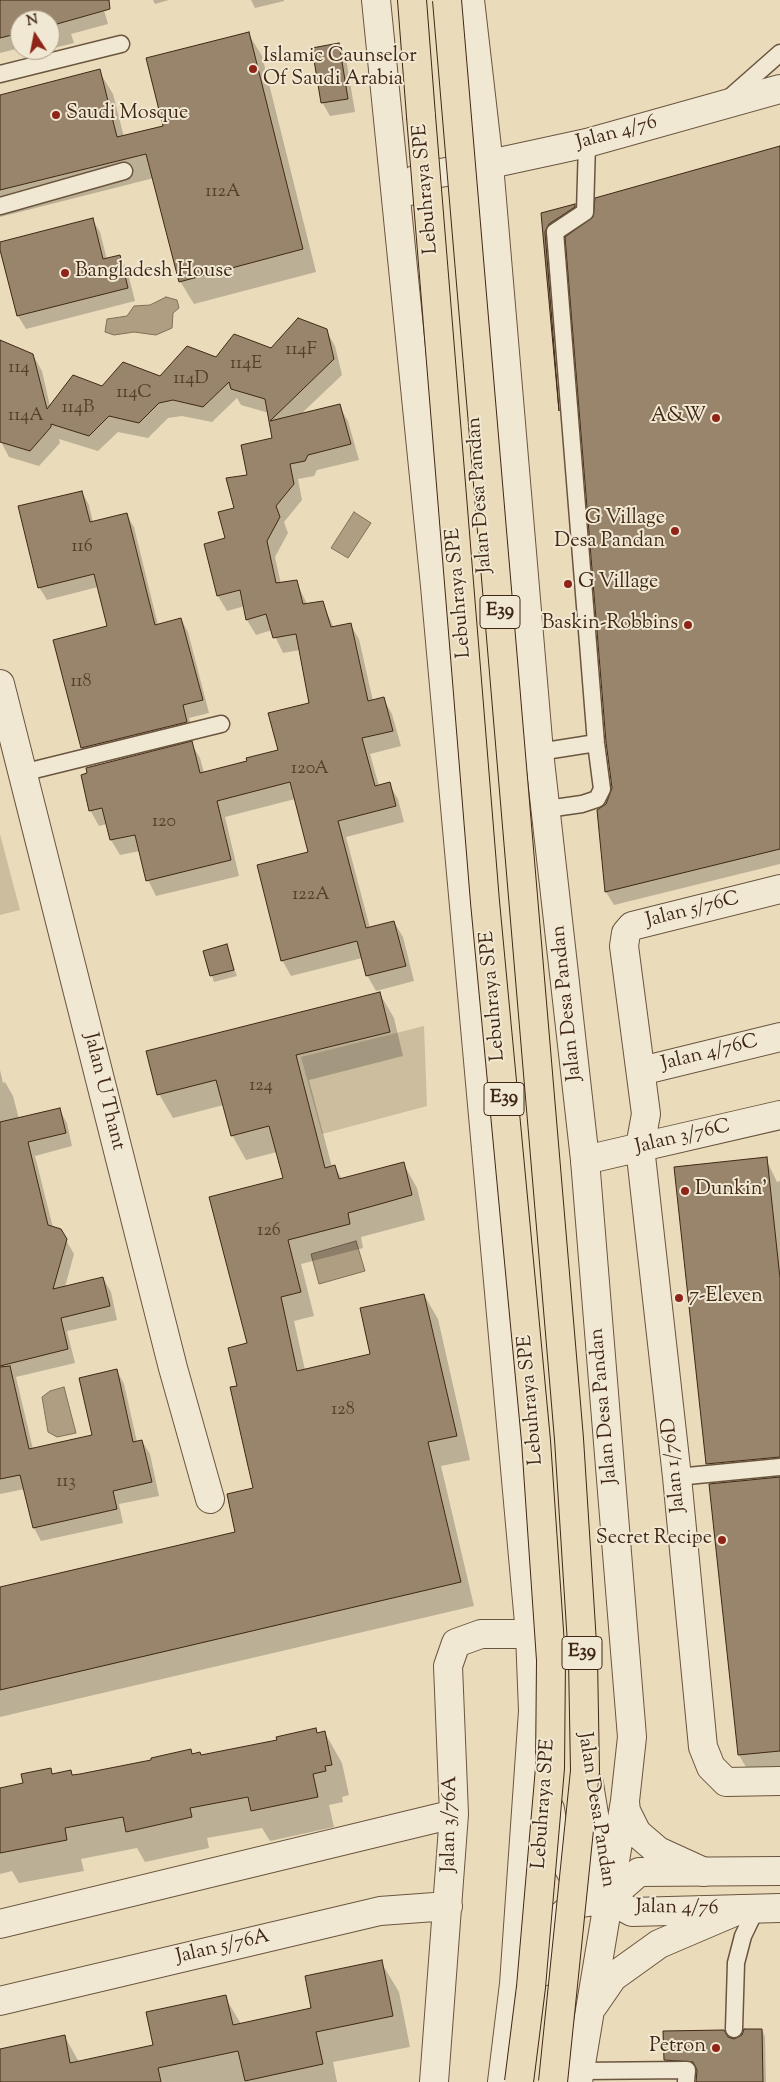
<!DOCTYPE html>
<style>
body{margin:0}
#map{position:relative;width:780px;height:2082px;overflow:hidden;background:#eadbbb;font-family:"Sorts Mill Goudy",serif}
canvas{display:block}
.north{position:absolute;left:10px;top:10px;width:50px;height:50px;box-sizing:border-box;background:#f1e8d3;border:1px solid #aa9b87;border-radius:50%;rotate:349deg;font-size:14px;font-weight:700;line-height:20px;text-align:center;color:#402815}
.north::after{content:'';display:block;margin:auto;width:18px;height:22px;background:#8f2418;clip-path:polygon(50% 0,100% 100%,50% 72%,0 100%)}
</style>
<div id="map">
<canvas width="780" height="2082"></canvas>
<div class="north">N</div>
</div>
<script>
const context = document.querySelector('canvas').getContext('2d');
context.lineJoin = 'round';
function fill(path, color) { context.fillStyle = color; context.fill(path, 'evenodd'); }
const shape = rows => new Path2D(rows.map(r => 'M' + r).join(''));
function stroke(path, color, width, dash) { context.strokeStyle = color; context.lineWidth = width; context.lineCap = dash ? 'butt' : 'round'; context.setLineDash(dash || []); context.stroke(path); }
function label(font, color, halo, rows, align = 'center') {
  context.font = font + ' "Sorts Mill Goudy",serif'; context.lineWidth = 4; context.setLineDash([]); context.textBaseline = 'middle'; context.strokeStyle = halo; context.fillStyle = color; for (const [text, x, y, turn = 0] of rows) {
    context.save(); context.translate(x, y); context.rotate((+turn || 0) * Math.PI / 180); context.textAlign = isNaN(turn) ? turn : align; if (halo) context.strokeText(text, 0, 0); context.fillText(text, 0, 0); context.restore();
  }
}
fill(shape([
 [0,834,20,910,0,915],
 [424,1026,427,1106,322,1134,301,1057]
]), '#cdbd9f');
const water = shape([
 [166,297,177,300,179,308,173,313,172,328,156,335,134,332,114,335,105,332,107,319,127,316,134,306,150,305,166,297],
 [354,512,371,523,348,558,331,548,354,512],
 [356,1241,365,1271,319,1284,311,1254,356,1241],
 [64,1387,76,1433,57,1437,48,1432,42,1397,50,1391,64,1387]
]);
fill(water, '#b09e83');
stroke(water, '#836f57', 1);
fill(shape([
 [0,0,101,0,108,24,71,34,74,43,50,49,50,20,20,20,20,48,0,53],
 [153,0,169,0,155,4],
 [251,0,284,0,284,1,255,8],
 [248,33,262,56,316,272,194,304,180,281,154,178,0,217,0,96,99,71,113,94,124,137,165,126],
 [338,45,346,58,355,112,330,116,322,102],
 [780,147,780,864,614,905,606,892,598,810,607,805,613,788],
 [575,205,582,218,556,237,566,419,561,410,542,214],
 [92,219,100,232,107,260,119,256,127,270,135,301,26,329,18,316,0,243],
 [326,330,335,346,342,375,301,414,339,406,348,421,359,460,317,470,314,476,298,479,302,500,284,522,288,533,275,557,281,584,296,581,307,604,322,602,334,628,350,624,359,639,373,701,383,698,392,714,401,746,370,754,379,786,389,784,398,799,404,822,346,837,370,928,394,922,403,937,414,981,376,991,367,975,362,958,291,976,282,960,309,853,295,799,225,817,239,876,156,896,148,880,140,851,120,855,111,840,107,824,99,826,90,810,191,743,200,758,204,773,248,762,280,751,311,704,300,650,283,653,272,630,256,635,247,620,245,606,227,611,218,596,206,545,226,539,249,476,273,439,269,413,241,405,237,398,212,422,182,416,168,418,148,438,118,432,98,451,59,439,60,443,39,466,9,457,0,440,0,350,33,355,42,371,50,406,103,387,161,378,216,359,272,350],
 [82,492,89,505,93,523,126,514,134,527,158,625,181,619,188,632,209,713,189,718,194,735,89,761,82,748,109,627,98,587,47,600,39,587],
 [226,946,237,976,214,982,204,952],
 [380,994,394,1018,403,1056,309,1080,332,1167,335,1167,342,1179,403,1163,417,1188,425,1220,361,1237,363,1248,301,1264,314,1316,294,1321,305,1370,372,1355,424,1295,438,1319,470,1460,441,1466,474,1606,0,1717,0,1589,237,1533,255,1489,239,1387,284,1179,277,1152,246,1160,232,1135,224,1105,173,1118,159,1094],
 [0,1070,3,1083,5,1082,13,1096,19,1119,59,1109,67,1123,72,1146,35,1156,53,1228,66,1240,74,1254,65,1287,103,1278,111,1292,117,1320,67,1331,75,1363,16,1377,33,1449,94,1436,117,1371,124,1384,137,1442,142,1441,150,1454,159,1496,119,1504,123,1523,41,1541,34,1528,25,1489,0,1494],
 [766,1159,777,1182,780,1181,780,1771,750,1774,739,1755,719,1484,708,1464],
 [316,1730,318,1734,325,1733,342,1763,349,1795,342,1797,343,1802,329,1805,334,1827,270,1841,262,1828,207,1838,209,1848,145,1862,137,1848,81,1859,84,1871,19,1883,12,1871,0,1874,0,1789,25,1784,50,1769,53,1775,72,1776,153,1761,190,1750,193,1755,201,1756,278,1741],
 [381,1962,399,1992,410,2047,333,2062,337,2082,0,2082,0,2050,65,2037,79,2062,154,2046,225,1997,241,2024,313,2009],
 [762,2030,765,2037,766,2082,697,2082,696,2067,669,2066,665,2060,728,2038,734,2040]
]), '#0003');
const building = shape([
 [0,0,109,0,110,9,50,26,50,20,20,20,20,33,0,38,0,0],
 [249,32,303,249,179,282,146,154,0,190,0,95,100,69,117,137,163,126,146,58,249,32],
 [339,43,348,99,321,103,312,48,339,43],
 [780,146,780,849,605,892,597,810,606,804,612,788,606,742,565,237,593,217,595,198,780,146],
 [575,204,575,207,549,224,545,232,559,411,541,213,575,204],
 [93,218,103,259,120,255,128,288,17,316,0,250,0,242,93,218],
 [298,318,327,329,334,359,270,421,340,404,351,444,308,455,305,461,290,464,294,484,276,506,280,517,267,541,276,583,297,580,303,604,323,601,331,627,351,623,368,701,384,697,393,731,362,738,375,786,390,782,396,806,338,821,366,928,394,921,406,966,366,976,357,941,281,961,257,865,308,852,290,782,217,801,231,860,146,881,135,835,110,840,102,808,89,811,81,775,87,773,86,768,192,741,200,773,247,761,246,758,278,750,268,713,309,703,296,634,273,638,266,614,246,620,240,590,217,596,204,544,225,538,218,512,234,508,226,478,247,475,241,445,272,438,265,399,231,389,229,382,203,407,173,400,159,403,139,423,109,416,89,436,51,424,51,427,30,451,0,442,0,340,33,354,47,409,73,375,102,386,123,362,160,376,187,346,216,357,234,334,271,348,298,318],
 [82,491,90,522,127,513,155,625,181,618,203,700,183,705,187,722,81,748,53,640,107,626,94,574,38,588,18,506,82,491],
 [227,944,234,970,210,976,203,951,227,944],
 [380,992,390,1032,296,1055,325,1168,335,1165,339,1179,404,1162,412,1195,348,1213,350,1224,288,1240,301,1292,281,1297,297,1371,370,1354,360,1308,424,1294,457,1436,428,1442,461,1582,0,1690,0,1587,235,1532,227,1494,253,1488,230,1387,237,1386,228,1348,247,1343,209,1197,283,1178,269,1126,231,1136,216,1080,157,1095,146,1051,380,992],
 [60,1108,66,1133,28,1142,48,1225,61,1229,67,1239,53,1289,103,1277,110,1306,61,1318,68,1349,0,1366,0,1122,60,1108],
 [767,1157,780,1278,780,1457,706,1464,674,1167,767,1157],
 [10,1366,29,1449,92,1435,79,1378,117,1369,133,1442,142,1440,152,1482,113,1491,117,1509,33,1528,20,1475,0,1479,0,1367,10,1366],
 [780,1477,780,1751,738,1755,709,1484,780,1477],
 [316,1728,317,1733,325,1731,332,1765,325,1766,326,1771,313,1774,318,1797,251,1811,248,1797,190,1808,192,1817,126,1832,123,1817,65,1828,67,1840,0,1853,0,1788,23,1783,21,1774,51,1768,52,1774,71,1770,72,1775,80,1774,151,1760,151,1758,191,1749,192,1754,200,1752,201,1755,277,1740,276,1737,316,1728],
 [382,1960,393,2016,316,2032,323,2064,245,2081,238,2051,158,2068,161,2082,0,2082,0,2049,65,2035,70,2063,153,2045,146,2012,226,1995,233,2025,311,2008,305,1976,382,1960],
 [744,2029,762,2029,763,2082,696,2082,697,2070,693,2062,664,2060,663,2031,724,2030,728,2037,734,2039,742,2035,744,2029]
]);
fill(building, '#98856b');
stroke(building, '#402815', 1);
const service = shape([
 [0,74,121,44],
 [729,98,780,53],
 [0,206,124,171],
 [539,752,596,743],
 [22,773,221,724],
 [547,809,582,804,597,799,602,789,596,743,555,232,585,212,587,143],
 [677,1477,780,1467],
 [734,2029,736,1963,743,1936,756,1909],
 [580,2071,687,2070,686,2082]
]);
const minor = shape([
 [467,169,587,143,780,89],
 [0,684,173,1368,210,1499],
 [780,889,632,926,626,933,624,946,646,1114,640,1147,677,1477,703,1747,711,1767,726,1782,780,1781],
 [641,1071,780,1037],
 [585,1160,780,1115],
 [780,1871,639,1872,608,1899,632,1912,780,1908],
 [0,1924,454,1814],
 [0,2001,380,1911,448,1906],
 [434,2082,454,1814,448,1666,456,1643,481,1634,530,1634]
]);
const tertiary = shape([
 [376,0,435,586,530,1634,533,1711,514,1984,502,2082],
 [470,0,489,165,539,752,585,1160,632,1737,625,1801,578,2082],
 [409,191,415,180,422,176,452,171],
 [589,1784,605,1882],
 [625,1802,626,1811,637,1833,658,1851,704,1872],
 [550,1809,556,1845,573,1876,586,1884],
 [542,1972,547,1939,558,1919,575,1904,608,1899],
 [593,2006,613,1977,659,1944,741,1909]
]);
const motorway = shape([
 [412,0,421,116]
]);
stroke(service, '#6a553e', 19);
stroke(minor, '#6a553e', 30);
stroke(tertiary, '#6a553e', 30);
stroke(motorway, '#402815', 30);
stroke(service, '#f1e8d3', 16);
stroke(minor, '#f1e8d3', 28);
stroke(tertiary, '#f1e8d3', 28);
stroke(motorway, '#eadbbb', 28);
const motorwayBridge = shape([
 [447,0,569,1439,583,1659,585,1771,553,2082],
 [421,116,485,902,536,1441,551,1660,550,1768,531,1987,519,2082]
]);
stroke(motorwayBridge, '#402815', 30, []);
stroke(motorwayBridge, '#eadbbb', 28);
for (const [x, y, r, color] of [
 [253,69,5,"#8f2418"],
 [56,115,5,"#8f2418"],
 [65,273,5,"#8f2418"],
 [716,418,5,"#8f2418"],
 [675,531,5,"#8f2418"],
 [568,584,5,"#8f2418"],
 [688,625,5,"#8f2418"],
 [685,1191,5,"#8f2418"],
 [679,1298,5,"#8f2418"],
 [722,1540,5,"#8f2418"],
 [716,2048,5,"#8f2418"]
]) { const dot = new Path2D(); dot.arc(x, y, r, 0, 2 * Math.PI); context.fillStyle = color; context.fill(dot); stroke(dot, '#f1e8d3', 2); }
label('18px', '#563f2a', null, [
 ["112A",223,193],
 ["114F",301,351],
 ["114E",246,365],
 ["114",19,369],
 ["114D",191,380],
 ["114C",134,394],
 ["114B",78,409],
 ["114A",26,417],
 ["116",82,548],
 ["118",81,683],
 ["120A",310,770],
 ["120",164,823],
 ["122A",311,896],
 ["124",261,1087],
 ["126",269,1232],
 ["128",343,1411],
 ["113",66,1483]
]);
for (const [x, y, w] of [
 [500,612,40],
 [504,1099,40],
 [582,1653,40]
]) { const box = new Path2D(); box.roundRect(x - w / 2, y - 16.5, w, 33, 4); context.fillStyle = '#f1e8d3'; context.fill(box); stroke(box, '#402815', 1); }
label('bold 19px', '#402815', null, [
 ["E39",500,612],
 ["E39",504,1099],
 ["E39",582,1653]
]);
label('20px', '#402815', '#f1e8d3', [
 ["Islamic Caunselor",263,58],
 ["Of Saudi Arabia",263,81],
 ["Saudi Mosque",66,115],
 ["Bangladesh House",75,273],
 ["A&W",706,418,"right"],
 ["G Village",665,520,"right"],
 ["Desa Pandan",665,543,"right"],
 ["G Village",578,584],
 ["Baskin-Robbins",678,625,"right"],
 ["Dunkin'",695,1191],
 ["7-Eleven",689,1298],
 ["Secret Recipe",712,1540,"right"],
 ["Petron",706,2048,"right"]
], 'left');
label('20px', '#402815', '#f1e8d3', [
 ["Jalan 4/76",617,134,-15],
 ["Lebuhraya SPE",427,189,-95],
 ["Jalan Desa Pandan",481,495,-94],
 ["Lebuhraya SPE",460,593,-95],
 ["Jalan 5/76C",693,911,-14],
 ["Lebuhraya SPE",494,996,-95],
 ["Jalan Desa Pandan",568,1003,-96],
 ["Jalan 4/76C",710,1054,-14],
 ["Jalan U Thant",103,1092,76],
 ["Jalan 3/76C",683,1138,-13],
 ["Lebuhraya SPE",532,1400,-95],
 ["Jalan Desa Pandan",605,1406,-95],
 ["Jalan 1/76D",675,1465,-96],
 ["Lebuhraya SPE",545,1804,-86],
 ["Jalan Desa Pandan",595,1810,81],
 ["Jalan 3/76A",451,1824,-89],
 ["Jalan 4/76",677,1909,1],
 ["Jalan 5/76A",223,1948,-13]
]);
</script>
